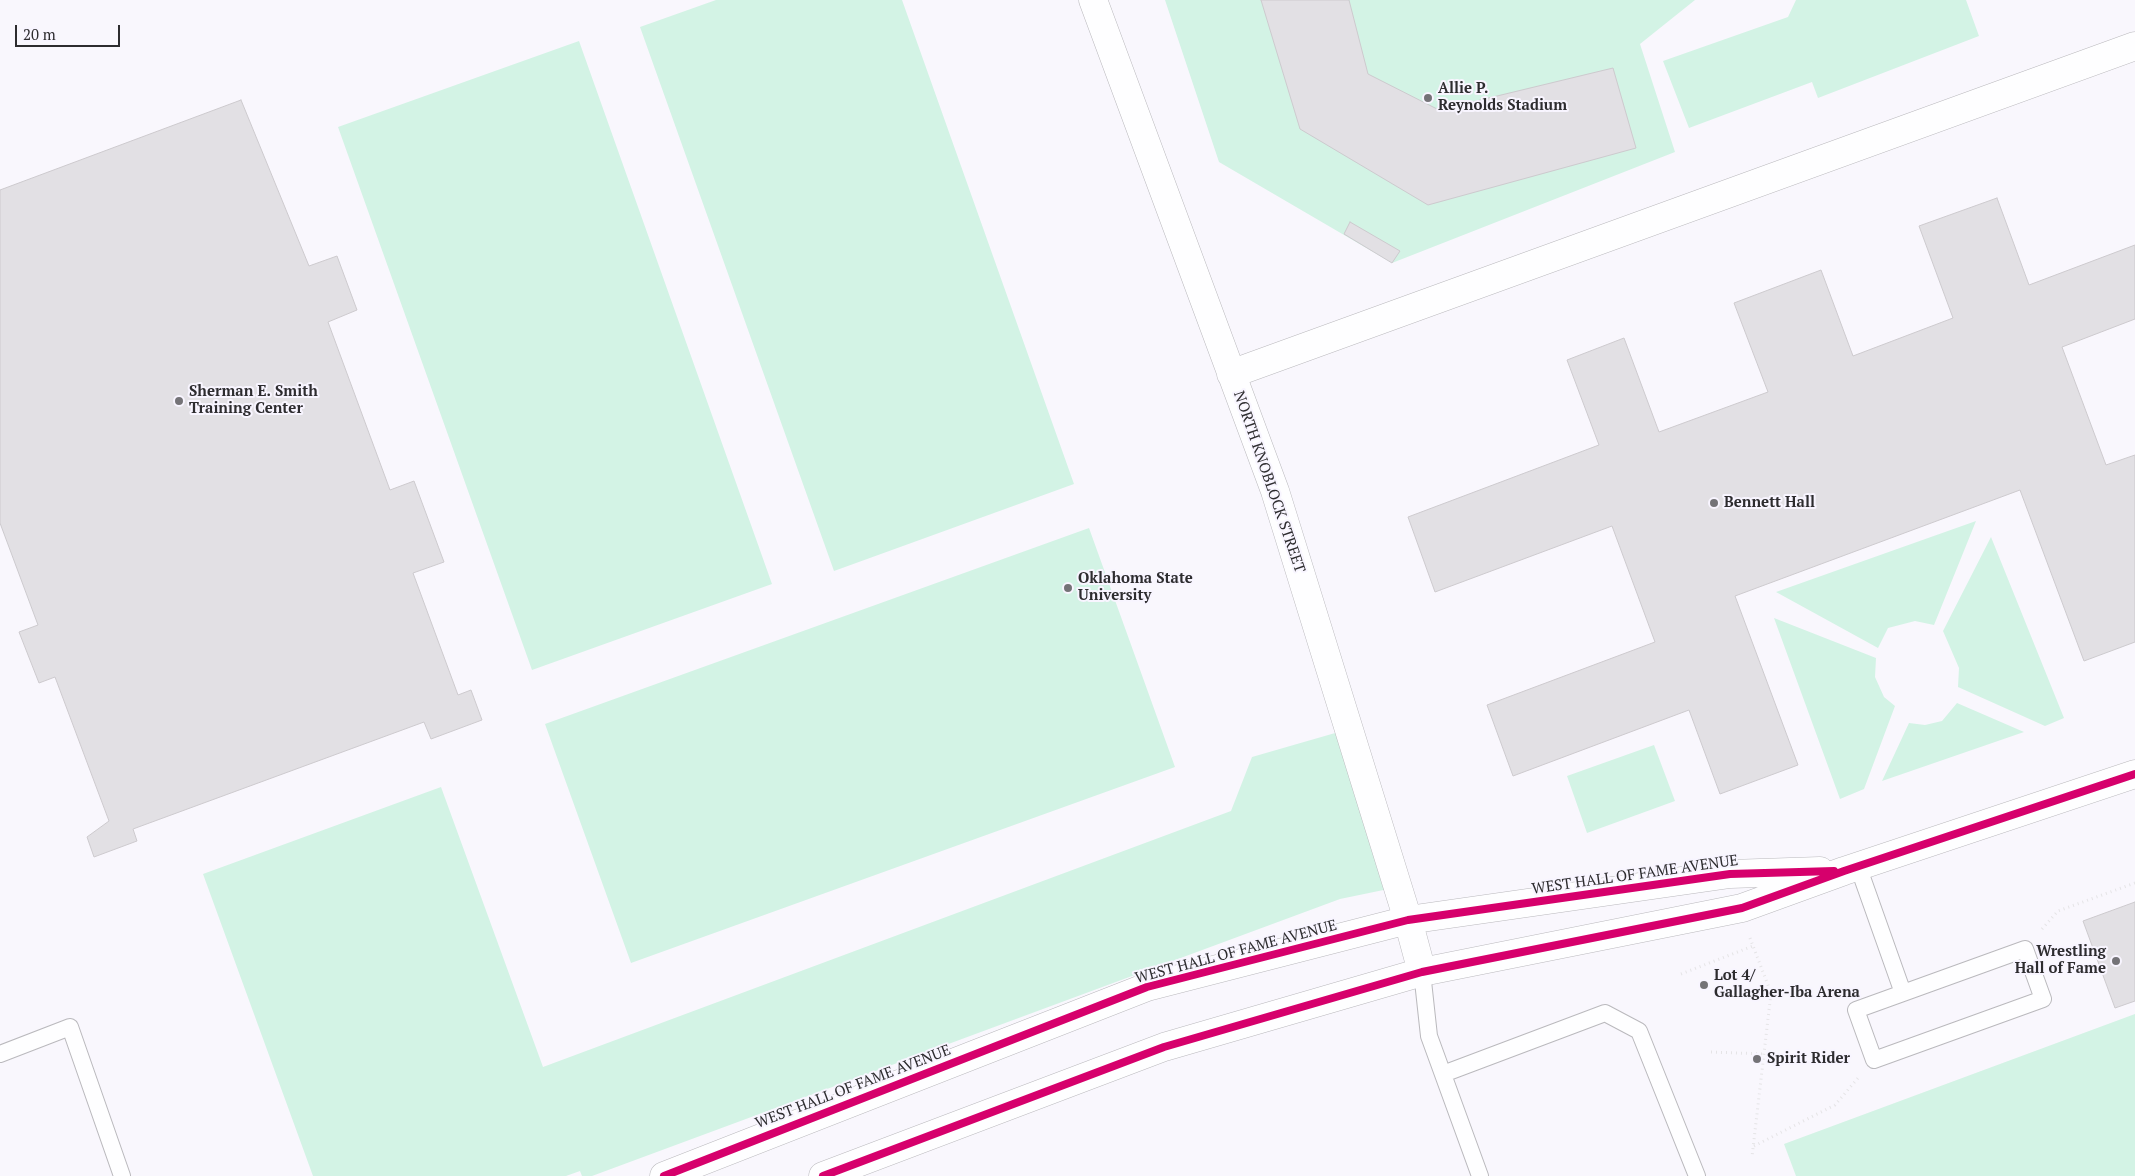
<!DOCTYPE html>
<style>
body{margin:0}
#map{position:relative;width:2135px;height:1176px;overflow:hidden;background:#f9f7fd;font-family:"PT Serif",serif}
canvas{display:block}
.scale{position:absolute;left:15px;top:25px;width:105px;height:22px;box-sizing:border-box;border:2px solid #2d2c2f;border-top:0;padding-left:6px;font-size:15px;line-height:18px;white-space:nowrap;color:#2d2c2f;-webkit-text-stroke:4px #f8f5ff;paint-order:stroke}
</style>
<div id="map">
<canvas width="2135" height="1176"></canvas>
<div class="scale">20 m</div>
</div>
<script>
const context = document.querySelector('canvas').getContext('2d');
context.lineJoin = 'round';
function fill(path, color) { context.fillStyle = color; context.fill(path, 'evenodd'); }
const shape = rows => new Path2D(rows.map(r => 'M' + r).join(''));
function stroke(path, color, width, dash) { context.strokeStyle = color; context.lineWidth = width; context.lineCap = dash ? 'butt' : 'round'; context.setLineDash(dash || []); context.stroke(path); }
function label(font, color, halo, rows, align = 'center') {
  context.font = font + ' "PT Serif",serif'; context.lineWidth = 4; context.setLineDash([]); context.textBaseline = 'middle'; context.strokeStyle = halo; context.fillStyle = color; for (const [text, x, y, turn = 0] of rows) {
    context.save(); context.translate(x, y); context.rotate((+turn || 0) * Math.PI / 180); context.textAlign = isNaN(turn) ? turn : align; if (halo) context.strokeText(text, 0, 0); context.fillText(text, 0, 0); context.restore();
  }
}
fill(shape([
 [716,0,902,0,1074,484,834,571,640,27],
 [1165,0,1695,0,1640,44,1675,152,1392,263,1219,162],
 [1796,0,1966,0,1979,36,1818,98,1812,82,1689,128,1663,61,1788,17],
 [579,41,772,584,532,670,338,127],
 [1976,521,1934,625,1915,621,1888,628,1878,648,1776,592],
 [1089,528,1175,767,631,963,545,724],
 [1991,537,2064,718,2045,726,1958,687,1959,668,1943,631],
 [1774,618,1876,658,1875,677,1884,697,1895,706,1864,789,1840,799],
 [1957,703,2024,732,1882,781,1909,723,1925,725,1942,721],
 [1349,729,1398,887,1340,899,592,1176,582,1176,580,1171,566,1176,313,1176,203,874,441,787,543,1067,1231,811,1252,757],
 [1654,745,1675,801,1587,833,1567,776],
 [2135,1014,2135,1176,1796,1176,1784,1144]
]), '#d3f3e5');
const building = shape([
 [1261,0,1349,0,1368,74,1439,110,1613,68,1636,148,1428,205,1300,129,1261,0],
 [241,100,309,266,337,256,357,310,328,322,390,490,414,481,444,562,413,573,458,695,471,690,482,720,431,739,424,722,133,829,137,841,94,857,87,837,109,821,55,677,39,683,19,632,38,625,0,523,0,190,241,100],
 [1997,198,2029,285,2135,245,2135,319,2062,347,2106,465,2135,455,2135,642,2084,661,2020,490,1735,596,1798,765,1720,794,1689,710,1513,776,1487,705,1655,642,1612,526,1435,592,1408,517,1599,445,1567,360,1624,338,1659,432,1768,392,1734,303,1821,270,1853,356,1953,318,1919,226,1997,198],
 [1350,222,1400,251,1392,263,1344,234,1350,222],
 [2135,902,2135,1001,2115,1008,2083,921,2135,902]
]);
fill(building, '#e2e0e4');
stroke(building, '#cdcace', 1);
const lane = shape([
 [1858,866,1903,993],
 [2025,949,2043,999,1874,1060,1856,1010,2025,949],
 [1422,972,1429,1036,1480,1176],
 [0,1054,70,1027,122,1176],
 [1443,1074,1605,1013,1639,1031,1697,1176]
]);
const street = shape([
 [1093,0,1275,491,1408,920,1422,972],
 [1231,374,2135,46]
]);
const secondary = shape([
 [664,1176,1147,987,1408,920,1730,874,1820,871],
 [823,1176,1164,1047,1422,972,1742,908,1844,871,2135,774]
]);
stroke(lane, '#bab9bd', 18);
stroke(street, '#bab9bd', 29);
stroke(secondary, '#bab9bd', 29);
stroke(shape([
 [2042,929,2058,911,2135,883],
 [1750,938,1771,993,1752,1157],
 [1681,974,1753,946],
 [1711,1052,1764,1054],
 [1754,1146,1835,1105,1858,1078]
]), '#e5e4e6', 3, [1, 4]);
stroke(lane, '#fefeff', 16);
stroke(street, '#fefeff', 28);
stroke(secondary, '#fefeff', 28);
stroke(shape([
 [664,1176,1147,987,1408,920,1730,874,1834,871],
 [823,1176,1164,1047,1422,972,1742,908,1844,871,2135,774]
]), '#d6006c', 8);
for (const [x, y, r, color] of [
 [1428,98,5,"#747377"],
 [179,401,5,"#747377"],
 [1714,503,5,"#747377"],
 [1068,588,5,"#747377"],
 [2116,961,5,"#747377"],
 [1704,985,5,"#747377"],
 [1757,1059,5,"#747377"]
]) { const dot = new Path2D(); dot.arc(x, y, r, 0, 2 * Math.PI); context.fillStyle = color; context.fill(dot); stroke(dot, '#f8f5ff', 2); }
label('bold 15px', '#2d2c2f', '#f8f5ff', [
 ["Allie P.",1438,89],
 ["Reynolds Stadium",1438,106],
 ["Sherman E. Smith",189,392],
 ["Training Center",189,409],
 ["Bennett Hall",1724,503],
 ["Oklahoma State",1078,579],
 ["University",1078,596],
 ["Wrestling",2106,952,"right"],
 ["Hall of Fame",2106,969,"right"],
 ["Lot 4/",1714,976],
 ["Gallagher-Iba Arena",1714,993],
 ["Spirit Rider",1767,1059]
], 'left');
label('15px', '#2d2c2f', '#f8f5ff', [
 ["NORTH KNOBLOCK STREET",1269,482,71],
 ["WEST HALL OF FAME AVENUE",1635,875,-8],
 ["WEST HALL OF FAME AVENUE",1236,952,-15],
 ["WEST HALL OF FAME AVENUE",853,1087,-21]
]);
</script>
